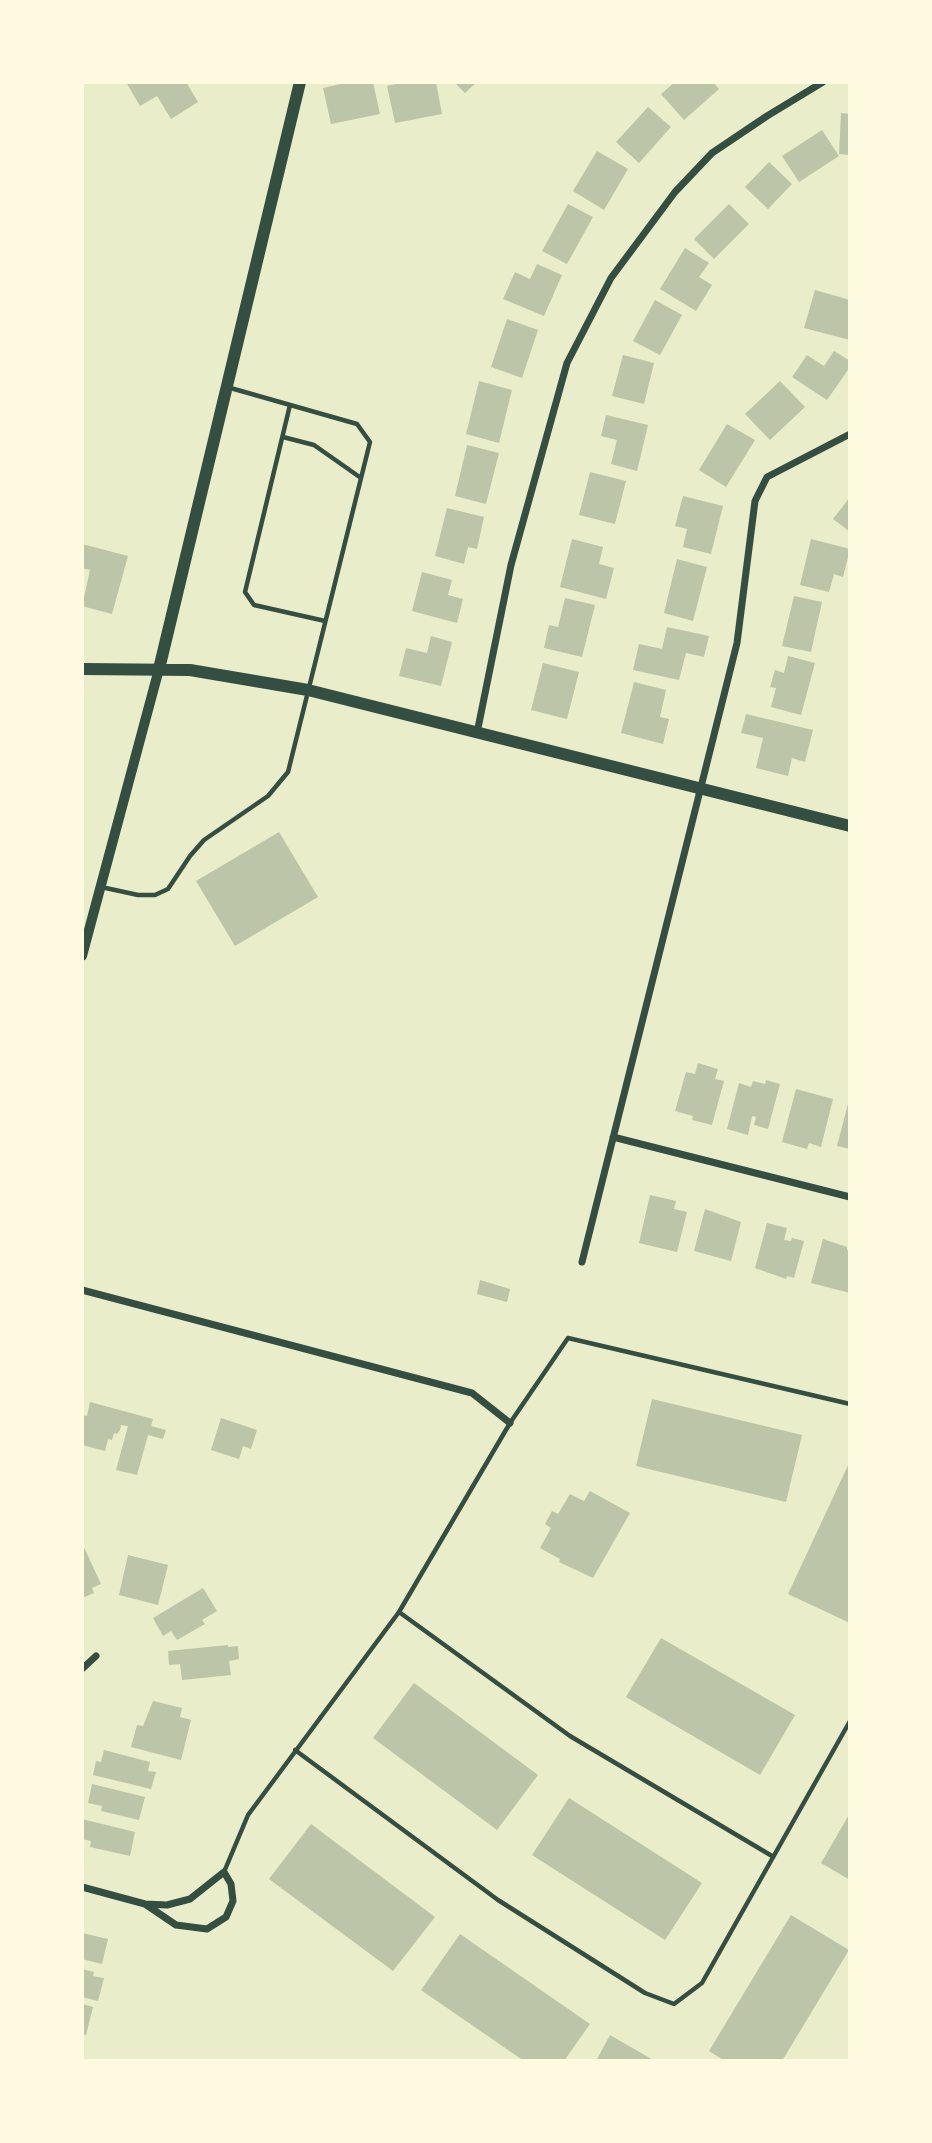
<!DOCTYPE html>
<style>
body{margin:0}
#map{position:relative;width:932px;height:2143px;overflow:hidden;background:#e9edc9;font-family:"Sofia Sans Condensed",sans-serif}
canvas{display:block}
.frame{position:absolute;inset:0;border:84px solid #fefae0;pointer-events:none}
</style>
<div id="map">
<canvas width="932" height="2143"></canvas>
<div class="frame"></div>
</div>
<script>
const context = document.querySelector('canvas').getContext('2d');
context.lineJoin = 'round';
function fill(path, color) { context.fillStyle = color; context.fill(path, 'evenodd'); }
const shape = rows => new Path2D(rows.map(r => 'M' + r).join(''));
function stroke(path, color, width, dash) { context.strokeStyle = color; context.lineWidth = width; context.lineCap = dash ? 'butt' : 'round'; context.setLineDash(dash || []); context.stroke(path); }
fill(shape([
 [126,82,186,82,198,102,171,119,157,96,140,106],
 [349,82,373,82,380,114,331,124,323,88],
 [404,82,436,82,442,114,395,123,387,86],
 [454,82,477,82,465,93],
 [675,82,713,82,719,89,684,120,661,94],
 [648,107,671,127,639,163,616,142],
 [841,113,850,114,850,155,839,154],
 [822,130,839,156,799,182,782,156],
 [597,151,628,169,604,210,573,191],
 [769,162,792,184,768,209,745,187],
 [568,204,593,217,567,264,542,251],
 [729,204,749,224,714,259,694,239],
 [685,248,709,263,699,277,712,285,696,311,660,289],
 [537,264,562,275,544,316,503,299,515,272,530,279],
 [815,290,850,300,850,340,804,328],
 [655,300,682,315,660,355,633,341],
 [507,319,538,330,522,378,491,367],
 [834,351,850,361,850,367,827,400,792,377,807,355,824,366],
 [623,355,654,363,644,404,612,396],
 [479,381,512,390,499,443,466,434],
 [780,381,805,407,770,440,745,414],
 [606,415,648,425,637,471,611,464,617,440,601,436],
 [727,424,755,440,726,487,699,470],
 [467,445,499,453,486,504,455,496],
 [590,472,626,481,615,524,579,515],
 [683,496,723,506,711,554,683,547,687,529,675,526],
 [850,497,850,532,833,519],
 [447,508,484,517,477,549,468,547,464,564,435,556],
 [572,539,603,547,599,564,614,568,606,599,560,587],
 [811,539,850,549,843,577,834,574,829,592,800,585],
 [82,544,128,556,112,614,82,606,90,570,82,568],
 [677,559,707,567,693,621,664,613],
 [422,572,452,580,448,595,463,599,457,623,412,611],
 [794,596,822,602,811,652,782,646],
 [565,598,595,605,582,657,544,648,549,625,558,627],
 [667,627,709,636,704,657,686,653,679,680,633,670,639,644,662,649],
 [431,636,452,642,441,686,399,676,406,648,427,653],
 [788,656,815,663,801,715,771,707,776,688,770,687,775,670,784,673],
 [543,663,579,672,567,719,531,710],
 [634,682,666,690,660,717,669,719,663,744,621,733],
 [746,714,813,730,805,762,792,758,788,776,756,768,763,738,741,733],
 [279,832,318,897,235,946,196,881],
 [698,1063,718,1069,715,1079,724,1081,712,1125,692,1120,693,1116,675,1111,686,1072,695,1074],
 [766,1080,780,1084,768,1129,754,1125,756,1117,752,1116,748,1135,727,1129,739,1083,751,1087,753,1081,765,1084],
 [796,1089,833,1099,821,1147,809,1143,807,1149,782,1142],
 [849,1100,850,1100,850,1149,837,1146],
 [650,1195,676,1201,674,1209,687,1212,677,1252,639,1243],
 [705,1209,741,1222,731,1261,694,1251],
 [767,1223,787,1228,784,1240,791,1241,792,1238,804,1241,794,1278,787,1276,786,1279,755,1268],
 [823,1239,847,1247,847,1250,850,1251,850,1293,811,1283],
 [480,1280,510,1289,507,1302,477,1294],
 [652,1399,802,1435,786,1502,636,1466],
 [90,1402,153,1419,151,1426,166,1430,163,1439,148,1435,137,1475,116,1470,128,1426,121,1425,120,1430,117,1434,114,1433,112,1440,108,1439,105,1451,82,1445,82,1418,83,1415,87,1416],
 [221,1418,257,1430,251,1449,243,1446,239,1459,211,1450],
 [850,1461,850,1623,788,1594],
 [590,1491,630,1513,593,1578,559,1562,560,1559,540,1548,551,1528,545,1524,552,1511,558,1514,570,1494,584,1501],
 [82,1543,101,1584,92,1588,94,1593,82,1598],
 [128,1555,168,1565,158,1605,119,1595],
 [203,1588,217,1611,202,1620,205,1624,177,1640,171,1631,163,1636,153,1618],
 [661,1638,795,1715,760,1775,626,1697],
 [228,1645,228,1647,238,1646,239,1659,229,1661,231,1675,182,1680,180,1664,169,1665,168,1651],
 [414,1683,538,1775,497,1830,373,1738],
 [153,1701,182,1708,180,1717,191,1720,181,1760,131,1747,137,1725,143,1726],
 [104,1750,150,1762,148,1771,156,1772,151,1789,93,1775,96,1761,101,1762],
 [92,1784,145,1797,139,1820,101,1811,102,1806,88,1803],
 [569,1798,702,1883,665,1940,532,1855],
 [850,1813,850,1880,821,1863],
 [82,1819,135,1832,130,1856,90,1847,91,1841,82,1839],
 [311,1824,435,1917,393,1971,269,1879],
 [791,1915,849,1950,782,2061,725,2061,709,2051],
 [82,1933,108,1939,102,1964,82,1959],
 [460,1934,590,2024,564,2061,524,2061,421,1990],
 [82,1969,94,1972,93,1976,104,1978,98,2001,82,1997],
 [82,2004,93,2007,86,2035,82,2034],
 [610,2035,655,2061,596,2061]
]), '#bcc5a7');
stroke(shape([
 [290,405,245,592,254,605,325,621],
 [283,437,314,445,361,478],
 [101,887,138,895,155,895,168,889,190,856,204,840,268,796,288,772,370,442,357,424,227,387],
 [399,1612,570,1736,772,1856],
 [295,1750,498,1900,645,1993,674,2004,702,1983,850,1721],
 [224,1872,248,1815,399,1612,510,1423,568,1338,850,1404]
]), '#344e41', 4.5);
stroke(shape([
 [477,733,511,565,567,363,611,278,675,192,712,153,767,116,823,82],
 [613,1137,850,1197],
 [582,1262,737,643,755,501,767,477,850,434],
 [82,1290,472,1393,510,1423],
 [82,1669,96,1656],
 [82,1887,145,1904,167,1905,190,1899,224,1872,231,1884,233,1901,226,1917,207,1929,176,1925,145,1904]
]), '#344e41', 7);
stroke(shape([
 [82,956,159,669]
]), '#344e41', 10);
stroke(shape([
 [82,669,190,670,308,690,850,826],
 [159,669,300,82]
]), '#344e41', 12);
</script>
